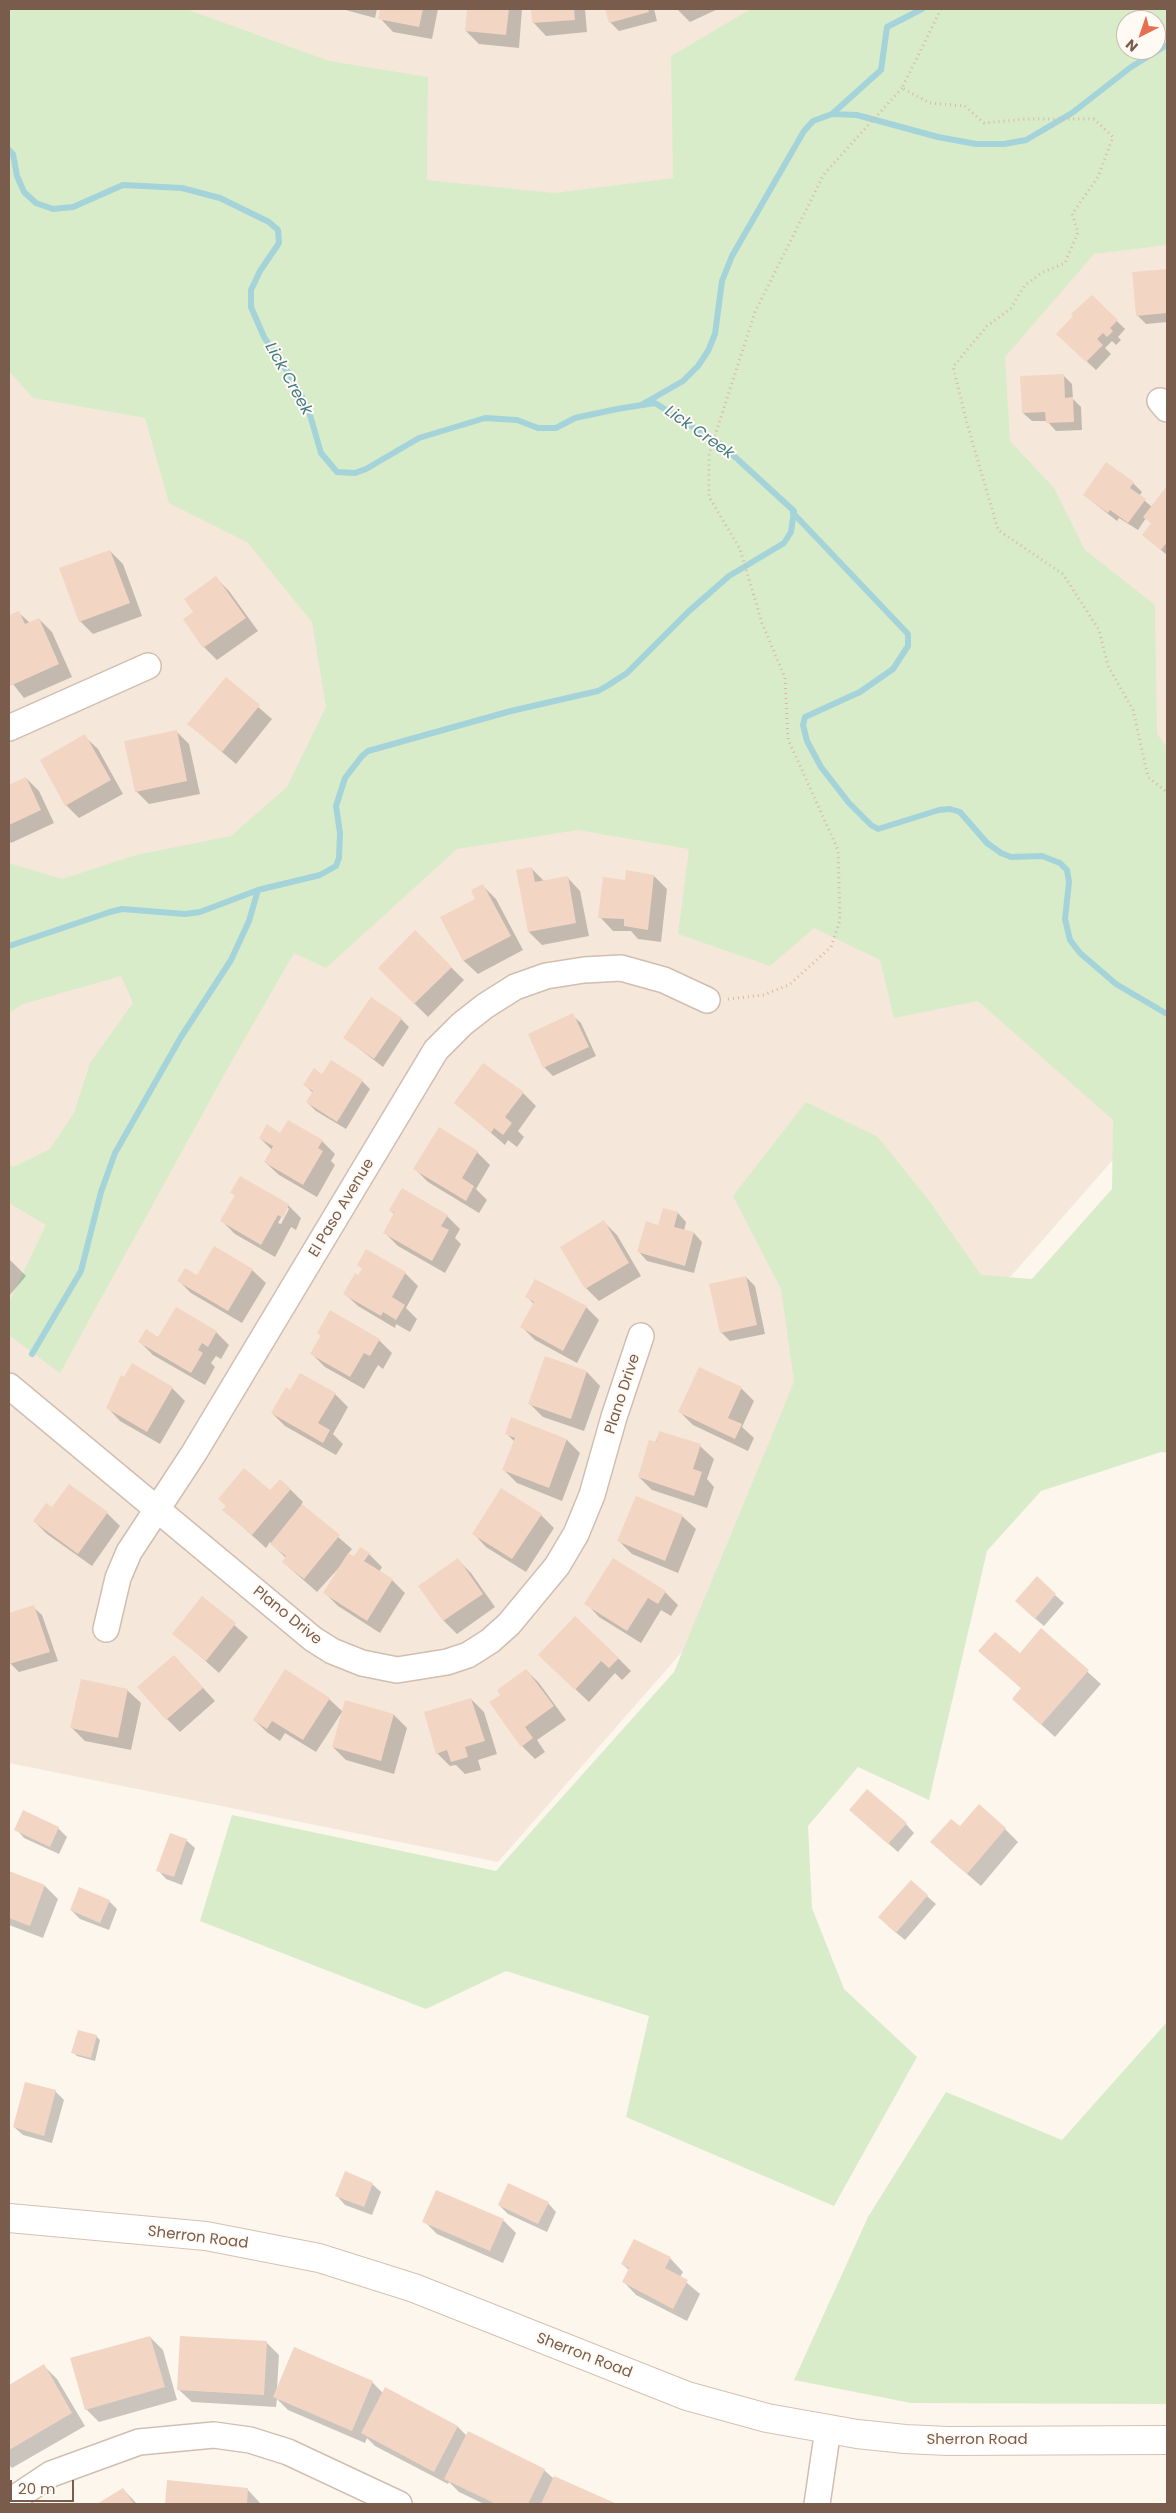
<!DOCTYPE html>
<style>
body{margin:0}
#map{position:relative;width:1176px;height:2513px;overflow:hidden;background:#fdf6ec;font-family:Poppins,sans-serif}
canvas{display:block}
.frame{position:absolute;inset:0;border:10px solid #7a5c4d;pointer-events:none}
.north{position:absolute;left:1116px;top:10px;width:50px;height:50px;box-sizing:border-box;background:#fffaf3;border:1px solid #cabbb1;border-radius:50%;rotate:221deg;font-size:14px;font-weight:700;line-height:20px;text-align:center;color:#7a5c4d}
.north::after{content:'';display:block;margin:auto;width:18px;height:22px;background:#e76f51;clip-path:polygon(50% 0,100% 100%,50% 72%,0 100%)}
.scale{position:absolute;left:10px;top:2480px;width:64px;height:22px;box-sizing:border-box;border:2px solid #7a5c4d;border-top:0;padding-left:6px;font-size:15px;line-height:18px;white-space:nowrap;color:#7a5c4d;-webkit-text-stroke:4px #fffaf3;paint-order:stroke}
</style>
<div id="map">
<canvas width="1176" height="2513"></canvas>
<div class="frame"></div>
<div class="north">N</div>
<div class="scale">20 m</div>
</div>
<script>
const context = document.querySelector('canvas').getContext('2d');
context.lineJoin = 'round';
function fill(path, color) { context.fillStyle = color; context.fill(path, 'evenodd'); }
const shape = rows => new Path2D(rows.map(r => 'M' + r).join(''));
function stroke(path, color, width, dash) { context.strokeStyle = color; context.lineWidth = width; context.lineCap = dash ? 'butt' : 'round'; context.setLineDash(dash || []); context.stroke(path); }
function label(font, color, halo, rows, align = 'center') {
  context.font = font + ' Poppins,sans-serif'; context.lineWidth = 4; context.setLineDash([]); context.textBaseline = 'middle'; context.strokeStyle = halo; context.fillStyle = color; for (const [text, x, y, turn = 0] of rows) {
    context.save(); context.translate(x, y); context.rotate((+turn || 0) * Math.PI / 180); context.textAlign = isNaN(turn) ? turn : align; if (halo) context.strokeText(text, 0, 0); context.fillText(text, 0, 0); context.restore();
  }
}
fill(shape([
 [9,9,1167,9,1167,1098,498,1862,9,1763],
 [1126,20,1156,20,1156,50,1126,50]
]), '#f5e8da');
fill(shape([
 [9,9,186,9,329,61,428,77,427,180,554,193,673,178,671,56,751,9,1167,9,1167,245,1094,254,1005,357,1010,441,1054,488,1085,550,1155,605,1157,734,1167,747,1167,1453,1161,1452,1041,1491,987,1551,929,1800,858,1767,808,1826,812,1908,844,1989,917,2057,834,2206,626,2117,649,2016,506,1971,426,2009,200,1921,232,1815,496,1871,674,1672,794,1382,781,1289,733,1196,806,1102,878,1137,930,1202,981,1275,1032,1279,1112,1189,1113,1120,978,1001,894,1018,880,960,814,928,770,966,678,934,689,849,578,830,457,849,326,968,294,953,230,1064,60,1373,9,1335,9,1302,46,1225,9,1203,9,1164,13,1167,50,1149,74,1113,90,1063,133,1003,121,976,23,1004,9,1013,9,863,62,879,136,855,231,836,287,787,326,707,312,622,247,542,169,503,145,418,33,398,9,371],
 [1126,20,1156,20,1156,50,1126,50],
 [1167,2022,1167,2404,911,2403,794,2380,868,2217,946,2092,1062,2140]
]), '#d8ecc9');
fill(shape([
 [342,9,377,9,375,18],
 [381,9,438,9,432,39,393,32,380,18],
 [468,9,522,9,519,48,479,44,466,31],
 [532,9,585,9,587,32,546,36,533,22],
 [607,9,654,9,657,21,619,31,610,22],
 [677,9,718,9,690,22],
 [1167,271,1167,322,1146,324,1138,316,1134,273],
 [1092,297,1125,329,1118,337,1121,340,1116,345,1112,341,1105,348,1111,354,1096,370,1066,342],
 [1063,375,1072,384,1073,399,1081,407,1082,430,1056,431,1047,421,1032,421,1023,413],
 [1107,464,1133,483,1142,492,1139,496,1152,507,1167,490,1167,555,1143,535,1152,524,1146,518,1138,530,1119,518,1117,521,1084,495],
 [110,551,123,564,142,616,93,634,80,621],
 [216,578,229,591,258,631,217,660,204,647,185,619,195,612],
 [18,612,30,623,39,619,52,632,72,677,24,698,9,679,9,616],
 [226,679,272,719,236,764,189,724],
 [176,731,189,744,200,794,149,804,136,791],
 [84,736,98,749,123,794,79,818,66,805],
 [26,778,39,791,54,823,11,843,9,840,9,785],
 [532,869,545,882,567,877,580,891,589,936,542,945,529,932],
 [654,876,667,889,661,942,638,939,631,931,613,931,600,917,626,881],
 [483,886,496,899,523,950,478,974,464,961,442,917,477,899],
 [415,932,464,980,428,1017,379,968],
 [572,1015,581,1023,596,1056,553,1076,544,1067],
 [401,1019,409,1027,383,1067,345,1038],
 [483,1065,523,1093,536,1106,518,1131,524,1137,517,1147,508,1140,505,1145,455,1102],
 [323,1076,362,1081,370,1089,346,1129,316,1111,307,1102,313,1093,305,1085],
 [439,1129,477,1152,490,1165,476,1189,487,1200,479,1213,428,1182,415,1169],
 [260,1138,322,1141,335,1154,331,1161,335,1165,317,1197,279,1175,265,1162,272,1150],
 [232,1192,288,1205,301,1218,296,1230,291,1227,275,1257,235,1234,222,1221,236,1196],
 [287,1207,289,1209,281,1224,278,1223],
 [390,1210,447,1216,460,1229,455,1238,461,1244,445,1273,398,1246,385,1233,395,1215],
 [678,1213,686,1222,684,1231,694,1233,702,1242,694,1273,647,1261,639,1252,659,1226],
 [604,1222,617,1235,641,1276,599,1301,586,1288],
 [215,1248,252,1270,266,1283,242,1323,191,1293,178,1280,198,1277],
 [9,1259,26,1276,9,1296],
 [405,1273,418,1286,406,1308,417,1319,410,1332,396,1324,395,1328,358,1306,344,1293,359,1277],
 [746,1277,755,1286,765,1334,730,1341,721,1332],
 [527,1297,586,1307,599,1320,577,1363,535,1340,522,1327,534,1304],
 [216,1332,229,1345,221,1359,216,1356,211,1363,215,1367,205,1385,153,1355,140,1342],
 [318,1333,379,1340,392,1353,383,1369,378,1365,364,1389,325,1367,312,1354,322,1336],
 [545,1358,587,1372,600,1386,584,1431,543,1417,530,1404],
 [172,1388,185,1401,160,1444,120,1421,107,1407],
 [741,1388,754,1401,742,1427,754,1438,748,1451,693,1425,680,1412],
 [291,1392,335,1394,348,1407,333,1434,343,1444,336,1455,285,1426,272,1413],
 [512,1419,567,1440,580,1453,562,1501,517,1483,504,1470,515,1442,506,1433],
 [660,1432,700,1446,714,1459,707,1479,714,1487,707,1508,652,1490,639,1477],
 [69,1486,107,1513,120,1526,92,1566,47,1534,34,1521,53,1509],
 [290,1489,303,1502,301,1505,352,1549,348,1554,354,1558,369,1554,382,1567,379,1572,392,1580,405,1593,380,1633,338,1606,325,1593,345,1561,317,1592,283,1562,286,1558,270,1542,266,1548,224,1510,270,1492],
 [541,1515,554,1528,526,1572,486,1547,473,1533],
 [682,1516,696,1529,678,1573,632,1554,619,1541],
 [458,1560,471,1573,495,1607,457,1634,444,1621,420,1586],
 [665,1592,678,1605,671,1616,661,1610,641,1643,599,1617,586,1603],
 [1055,1595,1064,1603,1044,1626,1025,1610],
 [203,1598,248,1637,219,1673,174,1633],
 [33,1607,42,1615,58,1661,19,1672,10,1663,9,1658,9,1614],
 [1041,1630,1101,1684,1055,1737,1013,1699,1022,1689,980,1651,1020,1655],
 [174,1656,215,1701,180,1732,167,1719],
 [618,1658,631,1671,622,1680,615,1673,589,1702,553,1668],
 [526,1670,539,1683,566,1720,537,1740,545,1752,535,1759,522,1746],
 [127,1690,141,1703,131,1750,85,1741,72,1728],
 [329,1699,343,1712,394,1715,407,1728,394,1774,346,1760,333,1747,342,1712,316,1752,285,1733,280,1741,268,1733,254,1720],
 [471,1699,484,1712,497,1754,478,1760,481,1770,465,1774,456,1765,450,1766,437,1753],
 [859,1818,906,1824,914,1833,898,1852],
 [58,1828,67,1837,59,1854,24,1838,16,1829],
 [960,1828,1005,1829,1018,1842,981,1886,945,1855],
 [186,1840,195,1848,182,1885,166,1879,158,1870],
 [9,1873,45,1886,58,1899,43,1938,9,1925],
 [911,1882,936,1904,905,1940,888,1926],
 [109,1901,117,1909,109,1930,80,1919,71,1910],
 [96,2036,100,2040,95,2061,77,2056,73,2052],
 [55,2091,64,2100,52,2143,23,2135,14,2127],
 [372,2184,381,2192,372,2215,345,2205,337,2196],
 [548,2203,556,2212,547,2232,508,2214,499,2205],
 [503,2220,516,2233,503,2263,437,2234,424,2221],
 [670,2258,683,2272,680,2277,700,2294,687,2321,636,2295,623,2281,629,2270,622,2264],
 [150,2337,163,2350,177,2400,99,2422,86,2409],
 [266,2342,279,2355,277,2389,372,2382,383,2393,386,2389,458,2427,467,2436,544,2470,554,2479,554,2477,614,2504,484,2504,459,2492,449,2482,448,2484,375,2446,367,2438,365,2443,288,2410,277,2399,276,2407,192,2402,178,2389],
 [44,2366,57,2379,85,2426,12,2468,9,2465,9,2386],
 [168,2481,248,2490,261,2504,166,2504],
 [123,2489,137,2504,99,2504]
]), '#0003');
stroke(shape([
 [832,114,881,70,887,27,922,9],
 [9,150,13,154,17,176,24,192,36,203,53,209,73,207,123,185,182,188,220,198,269,222,278,230,279,243,260,271,251,290,251,307,264,337,293,380,308,408,321,453,337,472,355,473,366,469,419,438,485,418,517,420,538,428,556,428,575,418,617,409,655,403,722,445,794,511,791,532,784,543,729,576,688,612,627,673,607,686,598,691,511,711,368,751,362,756,345,778,336,806,340,833,339,858,336,866,320,875,258,890,200,912,185,914,122,909,110,912,9,946],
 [643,404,683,381,698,366,708,351,715,334,722,281,732,256,804,131,813,121,832,114,857,115,938,137,976,144,1004,144,1026,140,1072,113,1131,67,1167,45],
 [793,513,908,634,908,646,893,669,860,692,805,717,803,725,807,741,821,767,849,803,871,825,878,829,939,810,950,809,960,812,987,843,1001,853,1011,857,1042,856,1060,863,1067,870,1069,882,1065,919,1070,940,1080,953,1116,984,1167,1014],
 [32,1354,81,1271,101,1192,115,1153,181,1037,231,960,249,921,258,890]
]), '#a5d3da', 6);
fill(shape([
 [380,9,423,9,419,27,378,19],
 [467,9,509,9,506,35,465,31],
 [531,9,574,9,575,20,532,23],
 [605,9,648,9,649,12,609,23],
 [1167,269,1167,313,1136,316,1132,272],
 [1092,295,1118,320,1110,328,1113,331,1107,337,1103,333,1097,339,1103,345,1086,362,1056,334,1073,316,1071,314],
 [1064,374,1065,398,1073,397,1074,422,1046,423,1045,412,1022,413,1020,376],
 [1106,462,1134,482,1130,488,1146,499,1128,523,1110,510,1108,513,1083,495],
 [1166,487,1167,542,1161,550,1142,535,1151,523,1143,517],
 [110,550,130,603,79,622,59,568],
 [216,576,246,618,203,648,183,619,193,612,184,599],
 [19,611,25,624,39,618,59,664,10,686,9,615],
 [226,677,260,705,222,752,187,724],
 [177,730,187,781,135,792,124,741],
 [85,734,111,780,65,806,40,760],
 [26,777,41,810,9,825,9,785],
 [532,867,535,882,568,876,576,923,528,932,516,870],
 [626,870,654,875,648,930,624,926,624,919,598,918,603,877,625,880],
 [483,884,511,936,463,961,440,917,475,899,471,890],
 [415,930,452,967,414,1004,378,968],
 [371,997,402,1018,374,1059,343,1038],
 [573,1013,589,1047,543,1068,528,1034],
 [331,1060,363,1080,337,1122,306,1102,313,1091,303,1085,314,1068,322,1074],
 [483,1063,524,1092,505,1117,512,1123,503,1135,494,1128,491,1133,454,1103],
 [288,1120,323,1140,318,1148,323,1151,303,1185,264,1162,273,1146,259,1138,267,1124,280,1133],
 [439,1127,478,1151,462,1178,474,1186,466,1201,413,1169],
 [240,1176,289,1204,283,1218,278,1215,261,1245,220,1221,235,1195,230,1193],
 [402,1188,448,1215,441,1226,449,1230,432,1261,383,1233,394,1213,389,1210],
 [663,1208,678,1212,674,1227,694,1232,685,1266,637,1252,646,1221,658,1225],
 [604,1220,629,1263,585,1289,560,1247],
 [214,1246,253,1269,228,1311,177,1281,185,1268,197,1275],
 [366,1249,406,1272,392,1297,405,1305,396,1320,383,1312,381,1316,343,1294,355,1273,358,1275,362,1269,357,1265],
 [746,1276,757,1325,720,1333,709,1284],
 [535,1279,587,1306,563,1351,520,1327,534,1302,525,1297],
 [176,1307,217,1331,208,1347,202,1343,198,1350,203,1353,191,1373,138,1342,146,1329,158,1337],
 [330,1310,380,1339,370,1356,364,1353,350,1377,310,1354,321,1335,317,1333],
 [545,1356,587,1371,571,1419,528,1404],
 [132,1363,173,1387,147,1432,106,1408,121,1375,124,1377],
 [699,1367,742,1387,728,1418,742,1424,735,1439,678,1412],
 [300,1373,336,1393,318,1423,330,1430,323,1443,271,1413,286,1387,290,1390],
 [511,1417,567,1439,549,1488,502,1470,515,1438,505,1434],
 [659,1431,701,1444,693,1469,702,1472,694,1496,638,1477,649,1440,656,1442],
 [244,1468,270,1490,280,1479,291,1489,252,1535,222,1510,226,1506,218,1499],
 [69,1484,108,1512,78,1554,33,1521,46,1503,52,1507],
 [501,1488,542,1514,512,1559,472,1534],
 [636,1496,683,1515,665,1561,617,1541],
 [302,1504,340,1535,304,1579,282,1562,286,1556,270,1544],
 [360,1547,370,1553,364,1561,393,1579,367,1621,323,1593,348,1553,354,1556],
 [458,1558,483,1594,443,1621,418,1586],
 [613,1558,666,1591,658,1604,648,1598,627,1631,584,1604],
 [1037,1576,1056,1594,1035,1619,1015,1601],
 [202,1596,236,1623,206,1661,172,1634],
 [34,1605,50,1652,9,1664,9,1613],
 [575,1616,619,1658,609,1668,601,1661,575,1690,538,1655],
 [1041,1628,1089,1670,1041,1725,1012,1699,1021,1688,978,1651,995,1632,1020,1653],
 [174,1655,203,1688,166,1720,137,1687],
 [285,1669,330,1698,303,1740,272,1721,267,1729,253,1720],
 [526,1669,554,1706,525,1727,533,1738,521,1747,489,1702,500,1695,497,1690],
 [81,1679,128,1689,118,1738,70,1728],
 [471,1698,485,1741,465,1747,468,1757,451,1762,447,1750,436,1754,424,1712],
 [345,1700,394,1714,381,1761,332,1747],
 [867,1789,907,1823,888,1844,849,1810],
 [979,1804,1006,1828,967,1874,930,1842,951,1819,960,1826],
 [23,1810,59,1827,50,1847,14,1830],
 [170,1833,187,1839,174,1877,156,1871],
 [9,1871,45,1885,30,1926,9,1918],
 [911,1880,928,1895,896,1933,878,1917],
 [79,1887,110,1900,100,1923,70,1910],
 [78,2030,97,2035,91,2058,71,2053],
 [25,2082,56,2090,44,2136,13,2127],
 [345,2171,373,2183,364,2207,335,2196],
 [508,2183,549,2202,538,2224,498,2205],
 [436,2190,504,2219,490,2251,422,2222],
 [634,2239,671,2257,665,2268,688,2280,673,2309,622,2282,629,2268,621,2264],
 [150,2336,165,2387,85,2410,70,2358],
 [180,2336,267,2341,264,2395,177,2390],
 [294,2347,373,2381,352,2431,273,2397],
 [44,2364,72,2413,9,2450,9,2385],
 [385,2387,458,2426,434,2472,361,2433],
 [468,2431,545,2469,528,2504,496,2504,444,2479],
 [554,2476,617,2504,541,2504],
 [167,2480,248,2488,247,2504,165,2504],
 [123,2488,134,2504,97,2504]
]), '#f3d5c3');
const minor = shape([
 [1160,401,1167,409],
 [9,728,148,666],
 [9,1386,313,1639,332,1651,362,1663,397,1670,447,1662,468,1655,490,1641,509,1624,557,1566,576,1534,592,1495,614,1417,641,1336],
 [106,1629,118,1578,129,1552,194,1453,436,1050,462,1024,485,1006,515,987,546,976,584,970,621,968,664,980,707,1000],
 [9,2502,51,2474,139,2442,214,2435,250,2440,288,2452,399,2504],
 [817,2504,828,2429]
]);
const secondary = shape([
 [9,2218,206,2236,319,2258,414,2288,687,2396,767,2418,857,2434,905,2439,948,2441,1167,2440]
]);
stroke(minor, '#d1beb0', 28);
stroke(secondary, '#d6c0b0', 30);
stroke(shape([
 [941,9,902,88,930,103,965,106,984,123,1027,119,1094,119,1113,137,1098,177,1072,214,1078,232,1065,263,1043,272,1025,285,1011,308,987,326,953,367,968,427,998,530,1063,574,1099,630,1108,666,1133,710,1148,777,1167,792],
 [728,999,763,995,789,985,831,947,840,920,838,850,788,739,785,678,762,623,740,549,709,497,709,454,755,312,824,174,902,88]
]), '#d9b8a5', 3, [1, 4]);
stroke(minor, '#fff', 25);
stroke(secondary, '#fff', 28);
label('15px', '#7a5c4d', '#fffaf3', [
 ["El Paso Avenue",342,1208,-59],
 ["Plano Drive",623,1394,-72],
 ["Plano Drive",287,1616,39],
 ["Sherron Road",198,2238,7],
 ["Sherron Road",584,2356,21],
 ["Sherron Road",977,2440]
]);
label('italic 16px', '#437c86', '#fffaf3', [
 ["Lick Creek",288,379,61],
 ["Lick Creek",699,433,35]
]);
</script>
